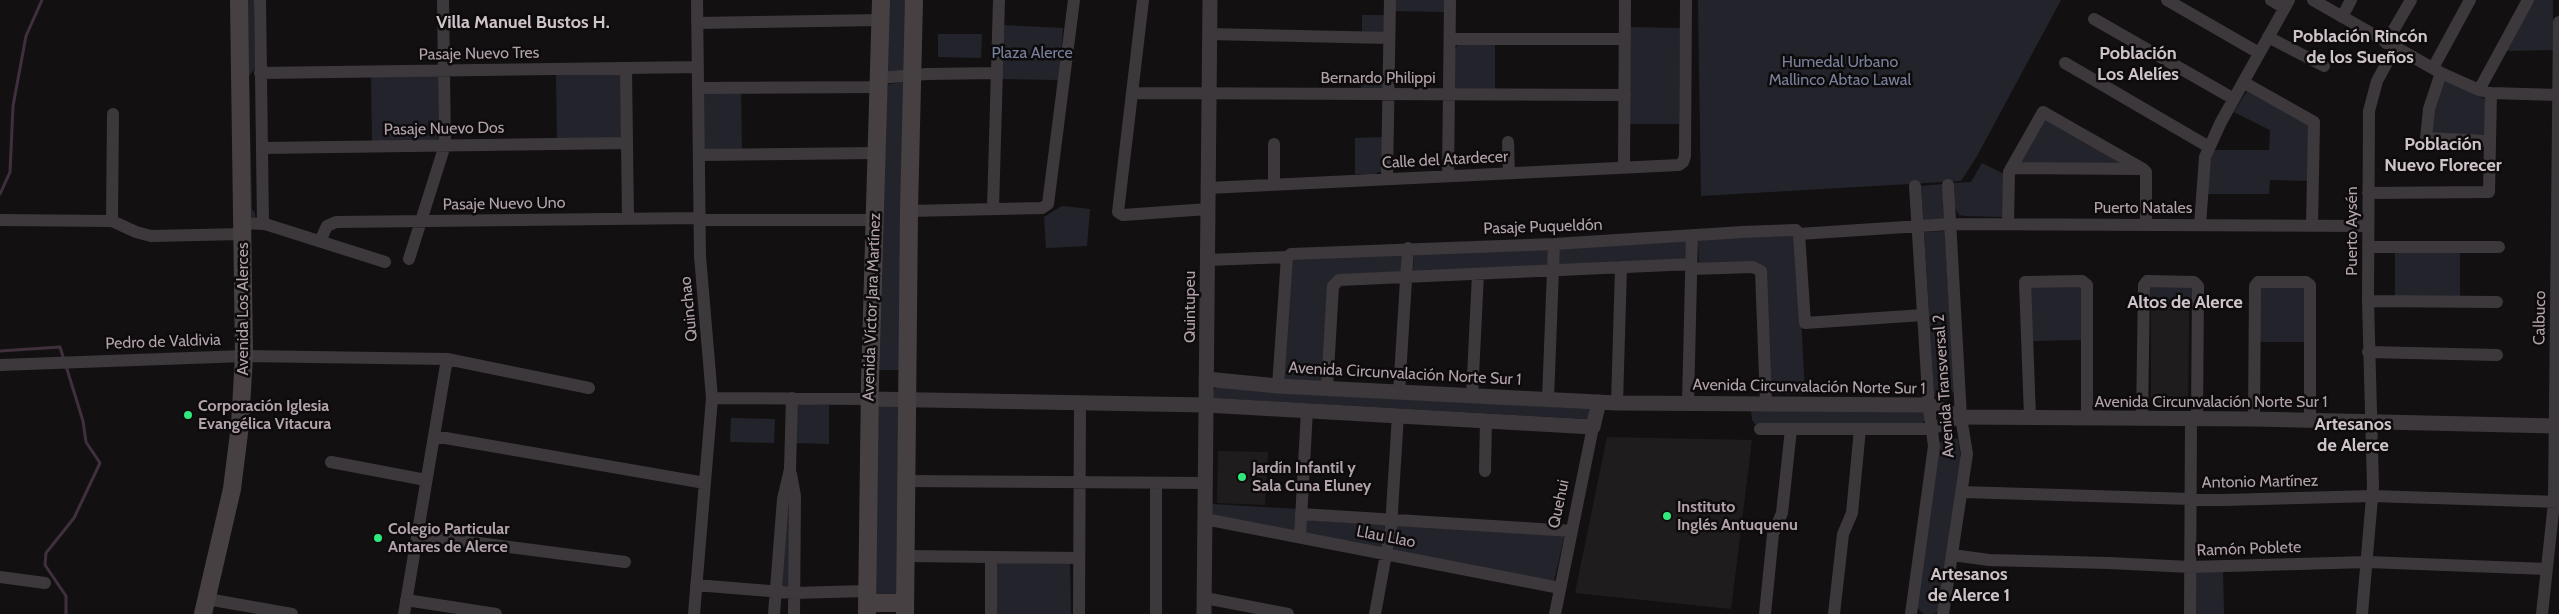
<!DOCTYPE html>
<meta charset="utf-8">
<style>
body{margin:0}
canvas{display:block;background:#121011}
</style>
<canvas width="2559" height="614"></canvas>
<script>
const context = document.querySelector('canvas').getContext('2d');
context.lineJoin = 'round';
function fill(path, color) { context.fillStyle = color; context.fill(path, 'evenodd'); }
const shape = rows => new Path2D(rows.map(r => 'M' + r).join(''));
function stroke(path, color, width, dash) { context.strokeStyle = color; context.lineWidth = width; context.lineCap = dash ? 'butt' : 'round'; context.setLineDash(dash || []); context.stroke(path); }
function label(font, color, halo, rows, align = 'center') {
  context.font = font + ' Cabin,sans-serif'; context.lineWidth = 5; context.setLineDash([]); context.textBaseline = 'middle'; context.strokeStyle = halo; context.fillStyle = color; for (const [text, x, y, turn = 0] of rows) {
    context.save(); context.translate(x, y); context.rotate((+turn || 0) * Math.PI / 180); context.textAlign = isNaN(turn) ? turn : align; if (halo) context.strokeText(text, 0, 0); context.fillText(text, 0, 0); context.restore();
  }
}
fill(shape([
 [2151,310,2189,310,2188,406,2151,405],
 [1607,437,1752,440,1731,609,1575,593],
 [1218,451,1268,452,1265,505,1217,503]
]), '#1f1c1d');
fill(shape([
 [245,0,254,0,255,69,249,76,252,209,255,213,255,218,250,216],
 [887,0,908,0,906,71,886,73],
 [1392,0,1444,0,1444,12,1392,11],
 [1698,0,2061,0,1977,156,1961,181,1701,196],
 [2532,0,2553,0,2553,50,2505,51],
 [1362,15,1387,15,1387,30,1381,35,1362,35],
 [1001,25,1063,28,1059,80,1000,79],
 [1629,27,1680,28,1679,124,1627,124],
 [938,34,982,34,981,58,938,57],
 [1495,43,1495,92,1459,92,1455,88,1455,49,1458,44],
 [556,72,621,73,624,137,557,142],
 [371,73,438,74,439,142,372,144],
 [1362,75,1385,76,1385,87,1381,92,1361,91],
 [2445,81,2487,100,2487,134,2433,136,2428,131,2443,82],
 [901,82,905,83,901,370,881,370,877,369,885,85],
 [741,90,742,152,704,149,704,94],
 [2247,91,2311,124,2310,181,2270,180,2269,194,2207,194,2208,163,2213,150,2269,150,2270,130,2234,112],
 [2044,117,2123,164,2019,163],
 [1385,137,1382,171,1375,174,1355,174,1355,138],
 [1982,163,2004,174,2003,217,1965,216,1959,215,1955,208,1954,183,1971,182],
 [1943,184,1944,220,1923,221,1921,186],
 [1062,206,1090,209,1087,246,1046,248,1044,217],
 [1945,231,1954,390,1949,399,1943,400,1937,399,1934,394,1924,232],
 [1797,236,1805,394,1770,394,1764,272,1699,264,1698,242,1700,239],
 [1686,240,1686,260,1560,268,1556,251,1558,247],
 [1548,246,1551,266,1413,274,1414,253],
 [2395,251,2460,251,2460,297,2395,297],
 [1402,255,1401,272,1340,277,1323,381,1284,379,1290,259],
 [2081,285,2082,340,2030,341,2029,286],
 [2192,285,2195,310,2147,309,2148,287],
 [2259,286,2305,286,2306,342,2258,342],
 [1217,387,1588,409,1590,411,1588,419,1213,398,1212,391],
 [799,404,829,405,829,444,794,443,797,406],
 [878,406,901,406,898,597,873,594],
 [1751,410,1921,410,1925,414,1925,420,1922,424,1755,424,1752,420],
 [731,418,775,419,774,443,730,442],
 [1946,436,1958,439,1961,459,1938,611,1934,614,1924,614,1918,609,1917,604,1940,443],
 [789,484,789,587,780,586],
 [1211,504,1298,509,1296,531,1211,516],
 [1304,520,1385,525,1382,544,1380,549,1303,534],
 [1396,525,1564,536,1564,538,1554,581,1393,552],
 [997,562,1070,563,1071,614,996,614],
 [2223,571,2224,614,2193,614,2194,572]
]), '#23242b');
stroke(shape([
 [0,194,10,172,13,106,26,36,42,0],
 [0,351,60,347,64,360],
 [66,366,83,421,86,442,100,463,74,518,46,553,45,565,66,596,66,614]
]), '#402f3d', 3);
stroke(shape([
 [260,0,263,224],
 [1143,0,1118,212,1123,215,1208,209],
 [2167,0,2259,53],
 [2271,0,2284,8],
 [2313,0,2441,73,2479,90,2491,93,2558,95],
 [2342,17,2351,0],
 [2094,19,2234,99],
 [697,23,880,20],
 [1209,34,1389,38],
 [2268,37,2324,66],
 [1450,39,1625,39],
 [2386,43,2411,0],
 [2065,63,2209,147],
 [626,68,628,219],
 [2433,68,2470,0],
 [260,73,698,67],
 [2441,73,2429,109,2426,138,2490,141],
 [879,78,927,74,997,73],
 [2243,82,2314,122,2312,226],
 [698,88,879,87],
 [2479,90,2528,0],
 [1132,93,1625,95],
 [1508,142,1509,173],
 [1274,144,1274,184],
 [262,148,627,143],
 [699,155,877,153],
 [1624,168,1625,0],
 [2011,168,2141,169],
 [1448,176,1450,0],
 [1387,179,1390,0],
 [1208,188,1679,165,1683,162,1685,156,1686,0],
 [2368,193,2489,192,2491,93],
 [993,209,999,0],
 [909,211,1042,208,1048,204,1074,0],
 [0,220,112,221,136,232,151,236,243,234],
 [699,220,875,220],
 [112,221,113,114],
 [242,223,265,224,385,262],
 [2008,224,2009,172,2043,112,2143,169,2146,172,2146,225],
 [2200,225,2205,157,2221,122,2289,0],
 [1799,234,1950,224,2368,226],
 [1799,234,1805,323,1923,315],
 [320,241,327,226,336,222,699,218],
 [2368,247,2499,247],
 [1287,257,1291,254,1554,244,1743,232,1796,230,1799,234],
 [409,259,445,145,443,0],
 [1207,260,1287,257],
 [1691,269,1753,267,1761,271,1766,403],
 [2368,301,2497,302],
 [2368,352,2497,355],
 [0,365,244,356,447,359,589,388],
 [1278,386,1287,257],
 [1327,388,1333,286,1339,280,1692,264],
 [1399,392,1408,248],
 [1472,396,1478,274],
 [712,398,869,399],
 [1548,399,1554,244],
 [1617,403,1621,267],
 [1688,403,1692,236],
 [2030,417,2025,282,2082,281,2087,285,2087,419],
 [2142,419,2144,285,2147,281,2194,282,2198,286,2197,419],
 [2254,419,2255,286,2258,282,2306,282,2310,285,2310,420],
 [1760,429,1932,429,1961,417],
 [434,436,705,483],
 [331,462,426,480],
 [1485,471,1486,420],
 [791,474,795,496,794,614],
 [906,481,1206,483],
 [1962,492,2224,500,2372,496,2559,502],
 [1301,514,1572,531],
 [1205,519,1560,588],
 [417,535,625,562],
 [1300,537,1307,410],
 [1952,555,1989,560,2109,563,2190,567,2368,562,2547,569],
 [906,556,1079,558],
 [991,557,991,614],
 [0,577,45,583],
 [696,585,794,593,867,591],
 [1205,598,1288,614],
 [207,599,292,614],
 [406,600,496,614],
 [404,614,447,359],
 [694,614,712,398,700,256,697,0],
 [774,614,783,499,790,469,792,398],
 [1079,614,1080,404],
 [1156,614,1156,483],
 [1375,614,1391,527,1398,415],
 [1555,614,1593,427],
 [1765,614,1773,534,1782,513,1791,429],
 [1834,614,1843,534,1852,513,1860,429],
 [1911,614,1934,446,1929,409,1915,186],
 [1943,614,1967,454,1961,417,1948,185],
 [2190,614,2191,419],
 [2362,614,2373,486,2368,301,2369,111,2377,81,2395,48],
 [2542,614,2554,503,2559,22]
]), '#3d383b', 12);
stroke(shape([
 [1206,379,1278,386,1617,403,1929,405,1961,417,2254,419,2555,426],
 [869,399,1206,405,1593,427,1599,402],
 [1204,614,1210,0]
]), '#3d383b', 15);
stroke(shape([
 [867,603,905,603],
 [203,614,232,489,240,425,244,356,239,0],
 [867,614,870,381,881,0],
 [905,614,909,211,914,0]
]), '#464043', 18);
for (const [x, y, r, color] of [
 [188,415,5,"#30e97d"],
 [1242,477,5,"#30e97d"],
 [1667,516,5,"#30e97d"],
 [378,538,5,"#30e97d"]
]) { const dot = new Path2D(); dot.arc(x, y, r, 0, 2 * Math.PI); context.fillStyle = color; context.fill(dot); stroke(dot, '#0d0b0c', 2); }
label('16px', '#79809c', '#0d0b0c', [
 ["Plaza Alerce",1032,53],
 ["Humedal Urbano",1840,62],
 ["Mallinco Abtao Lawal",1840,80]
]);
label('16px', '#b2a2ab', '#0d0b0c', [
 ["Pasaje Nuevo Tres",479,54,-1],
 ["Bernardo Philippi",1378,78],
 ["Pasaje Nuevo Dos",444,129,-1],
 ["Calle del Atardecer",1445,160,-3],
 ["Pasaje Nuevo Uno",504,204,-1],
 ["Puerto Natales",2143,208],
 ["Pasaje Puqueldón",1543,227,-2],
 ["Puerto Aysén",2352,231,-90],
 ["Avenida Víctor Jara Martínez",872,307,-88],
 ["Quintupeu",1190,307,-90],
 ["Avenida Los Alerces",243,309,-90],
 ["Quinchao",689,309,-96],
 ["Calbuco",2540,318,-89],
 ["Pedro de Valdivia",163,342,-2],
 ["Avenida Circunvalación Norte Sur 1",1405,374,3],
 ["Avenida Transversal 2",1944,386,-94],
 ["Avenida Circunvalación Norte Sur 1",1809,387,1],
 ["Avenida Circunvalación Norte Sur 1",2211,402],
 ["Antonio Martínez",2260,482,-1],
 ["Quehui",1559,504,-78],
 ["Llau Llao",1386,537,11],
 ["Ramón Poblete",2249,549,-2]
]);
label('bold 16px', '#b2a2ab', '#0d0b0c', [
 ["Corporación Iglesia",198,406],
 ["Evangélica Vitacura",198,424],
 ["Jardín Infantil y",1252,468],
 ["Sala Cuna Eluney",1252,486],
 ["Instituto",1677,507],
 ["Inglés Antuquenu",1677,525],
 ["Colegio Particular",388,529],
 ["Antares de Alerce",388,547]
], 'left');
label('bold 18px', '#cec3c9', '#0d0b0c', [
 ["Villa Manuel Bustos H.",523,23],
 ["Población Rincón",2360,37],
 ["de los Sueños",2360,58],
 ["Población",2138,54],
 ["Los Alelíes",2138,75],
 ["Población",2443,145],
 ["Nuevo Florecer",2443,166],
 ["Altos de Alerce",2185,303],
 ["Artesanos",2353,425],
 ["de Alerce",2353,446],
 ["Artesanos",1969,575],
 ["de Alerce 1",1969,596]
]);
</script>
